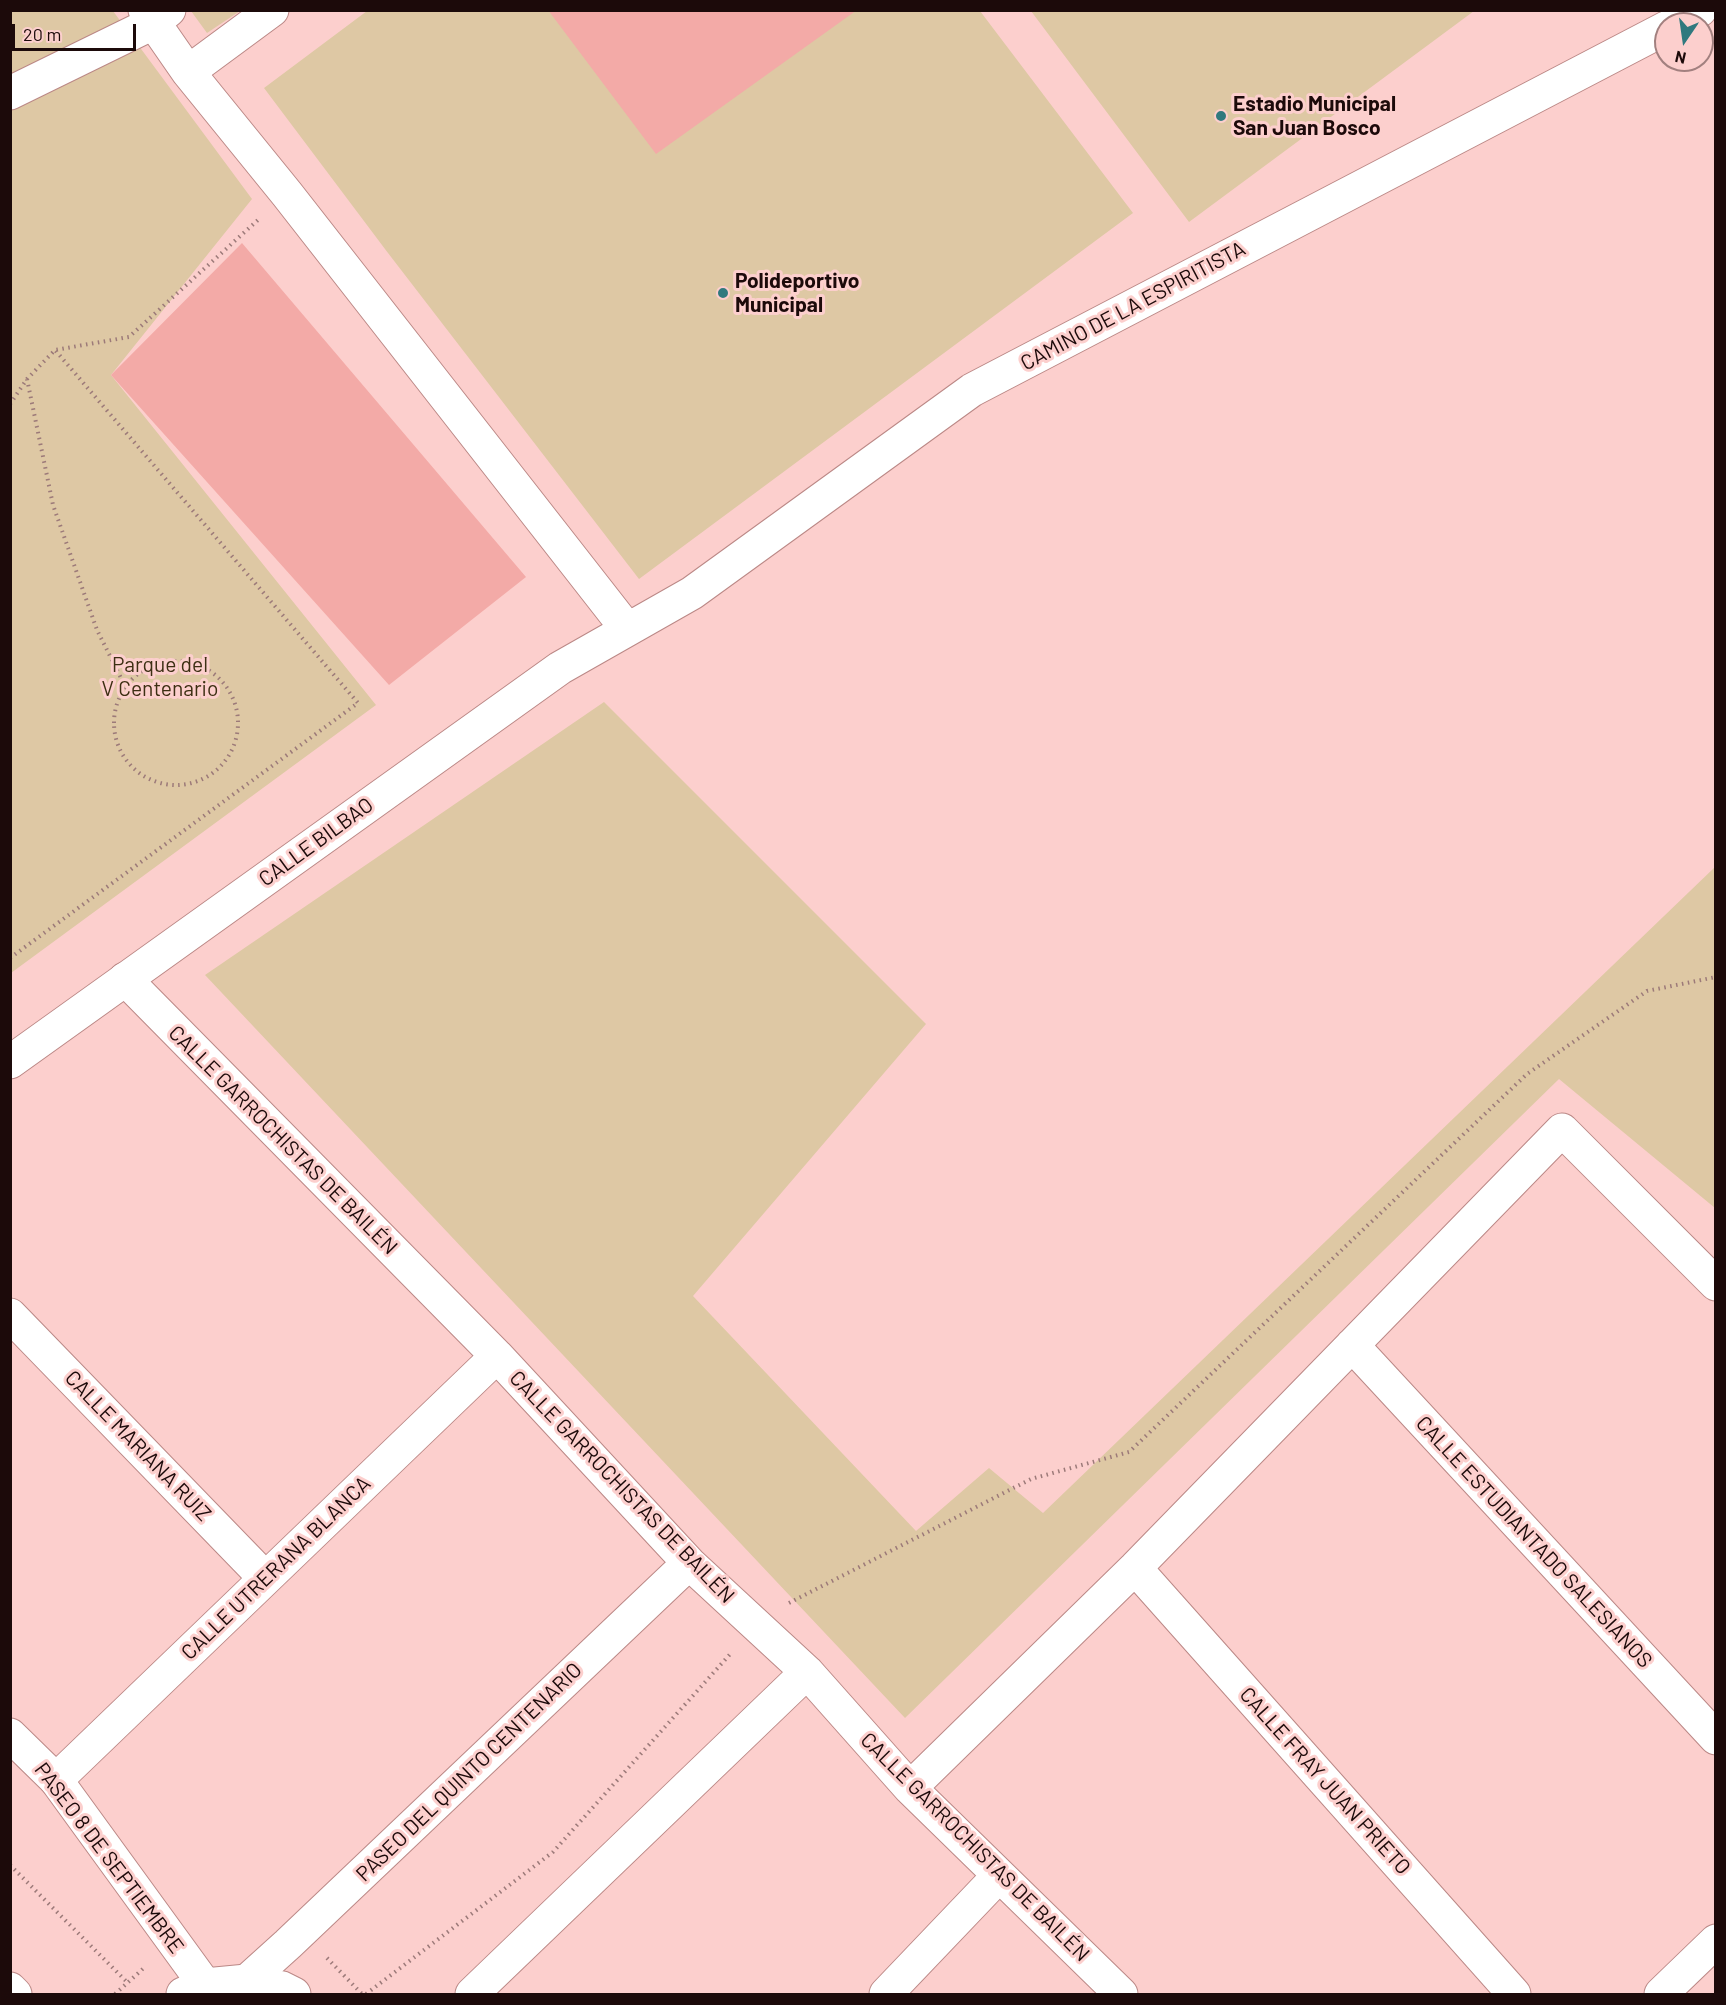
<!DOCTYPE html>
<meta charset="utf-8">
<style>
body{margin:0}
#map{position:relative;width:1726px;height:2005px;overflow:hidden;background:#fccfcd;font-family:Barlow,sans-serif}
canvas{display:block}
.frame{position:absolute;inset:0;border:12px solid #1c0a0a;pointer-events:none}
.north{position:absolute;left:1654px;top:12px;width:60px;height:60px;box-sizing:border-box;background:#fccfcd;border:2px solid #a2807f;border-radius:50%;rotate:193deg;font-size:16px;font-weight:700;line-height:24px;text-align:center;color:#1c0a0a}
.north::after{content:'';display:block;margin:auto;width:21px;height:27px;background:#30797e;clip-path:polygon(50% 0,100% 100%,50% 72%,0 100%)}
.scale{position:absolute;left:12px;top:24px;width:124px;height:27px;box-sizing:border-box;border:3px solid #1c0a0a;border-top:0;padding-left:8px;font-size:18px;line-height:21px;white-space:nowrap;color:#1c0a0a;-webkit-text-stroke:4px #fccfcd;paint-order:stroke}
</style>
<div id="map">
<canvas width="1726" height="2005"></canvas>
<div class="frame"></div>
<div class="north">N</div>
<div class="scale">20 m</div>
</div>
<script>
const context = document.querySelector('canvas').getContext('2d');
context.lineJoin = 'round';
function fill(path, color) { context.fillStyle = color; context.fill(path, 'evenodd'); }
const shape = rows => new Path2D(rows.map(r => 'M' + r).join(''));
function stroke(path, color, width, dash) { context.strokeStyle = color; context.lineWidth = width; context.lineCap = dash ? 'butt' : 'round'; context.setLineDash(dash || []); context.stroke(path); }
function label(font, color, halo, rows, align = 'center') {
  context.font = font + ' Barlow,sans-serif'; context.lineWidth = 6; context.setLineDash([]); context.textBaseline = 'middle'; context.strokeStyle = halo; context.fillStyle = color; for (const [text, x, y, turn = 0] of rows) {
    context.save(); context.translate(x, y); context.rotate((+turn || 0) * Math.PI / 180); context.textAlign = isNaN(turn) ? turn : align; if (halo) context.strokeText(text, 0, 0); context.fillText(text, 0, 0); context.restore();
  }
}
fill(shape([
 [11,11,113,11,252,199,111,375,376,705,11,973],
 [191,11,240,11,207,33],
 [367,11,980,11,1133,213,639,579,388,253,264,88],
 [1031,11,1474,11,1189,222],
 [604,702,926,1024,693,1296,916,1531,989,1468,1043,1513,1715,867,1715,1208,1559,1079,905,1718,205,975]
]), '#dec8a4');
fill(shape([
 [548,10,857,10,656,154],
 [242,243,526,577,389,685,111,375]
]), '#f3aaa7');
const street = shape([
 [10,93,153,23,169,10],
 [125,979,497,1356,689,1563,807,1672,910,1788,1121,1994],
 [10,1315,265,1578],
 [1352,1345,1716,1738],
 [1135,1568,1514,1994],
 [56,1780,497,1356],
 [910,1788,1135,1568,1562,1130,1716,1284],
 [247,1981,288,1944,689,1563],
 [472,1994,807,1672],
 [886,1994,991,1884,1002,1878]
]);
const secondary = shape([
 [145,10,188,72,287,194,627,629],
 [1674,24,1700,10],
 [188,72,272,10],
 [10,1062,560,668,692,593,972,390,1666,28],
 [10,1735,56,1780,205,1985],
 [10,1989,15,1994],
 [183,1994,205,1985,247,1981,282,1988,294,1994],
 [1661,1994,1716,1941]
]);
stroke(street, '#bb8886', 35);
stroke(secondary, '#bb8886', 35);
stroke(shape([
 [27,379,53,505,97,630,125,686],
 [10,404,27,379,55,350,129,337,259,219],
 '114 723a62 62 0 1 1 124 0a62 62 0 1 1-124 0Z',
 [10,958,358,703,55,350],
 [789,1603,1031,1479,1129,1452,1527,1074,1647,991,1716,977],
 [10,1865,127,1982],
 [327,1958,362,1994],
 [115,1994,146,1966],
 [366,1994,553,1852,732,1652]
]), '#9c7a79', 4, [1.5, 4.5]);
stroke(street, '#fff', 33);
stroke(secondary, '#fff', 33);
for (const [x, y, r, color] of [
 [1221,116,6,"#30797e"],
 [723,293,6,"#30797e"]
]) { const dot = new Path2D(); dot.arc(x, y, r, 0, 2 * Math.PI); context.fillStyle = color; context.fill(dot); stroke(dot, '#fccfcd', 2); }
label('bold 21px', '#1c0a0a', '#fccfcd', [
 ["Estadio Municipal",1233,104],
 ["San Juan Bosco",1233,128],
 ["Polideportivo",735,281],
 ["Municipal",735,305]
], 'left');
label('21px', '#1c0a0a', '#fccfcd', [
 ["CAMINO DE LA ESPIRITISTA",1133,306,-28],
 ["CALLE BILBAO",316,842,-36],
 ["CALLE GARROCHISTAS DE BAILÉN",283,1140,45],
 ["CALLE MARIANA RUIZ",138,1446,46],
 ["CALLE GARROCHISTAS DE BAILÉN",622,1487,46],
 ["CALLE ESTUDIANTADO SALESIANOS",1534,1542,47],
 ["CALLE UTRERANA BLANCA",276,1568,-44],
 ["PASEO DEL QUINTO CENTENARIO",469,1772,-44],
 ["CALLE FRAY JUAN PRIETO",1325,1781,48],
 ["CALLE GARROCHISTAS DE BAILÉN",975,1847,45],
 ["PASEO 8 DE SEPTIEMBRE",109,1858,53]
]);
label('21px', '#3d2f13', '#fccfcd', [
 ["Parque del",160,665],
 ["V Centenario",160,689]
]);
</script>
